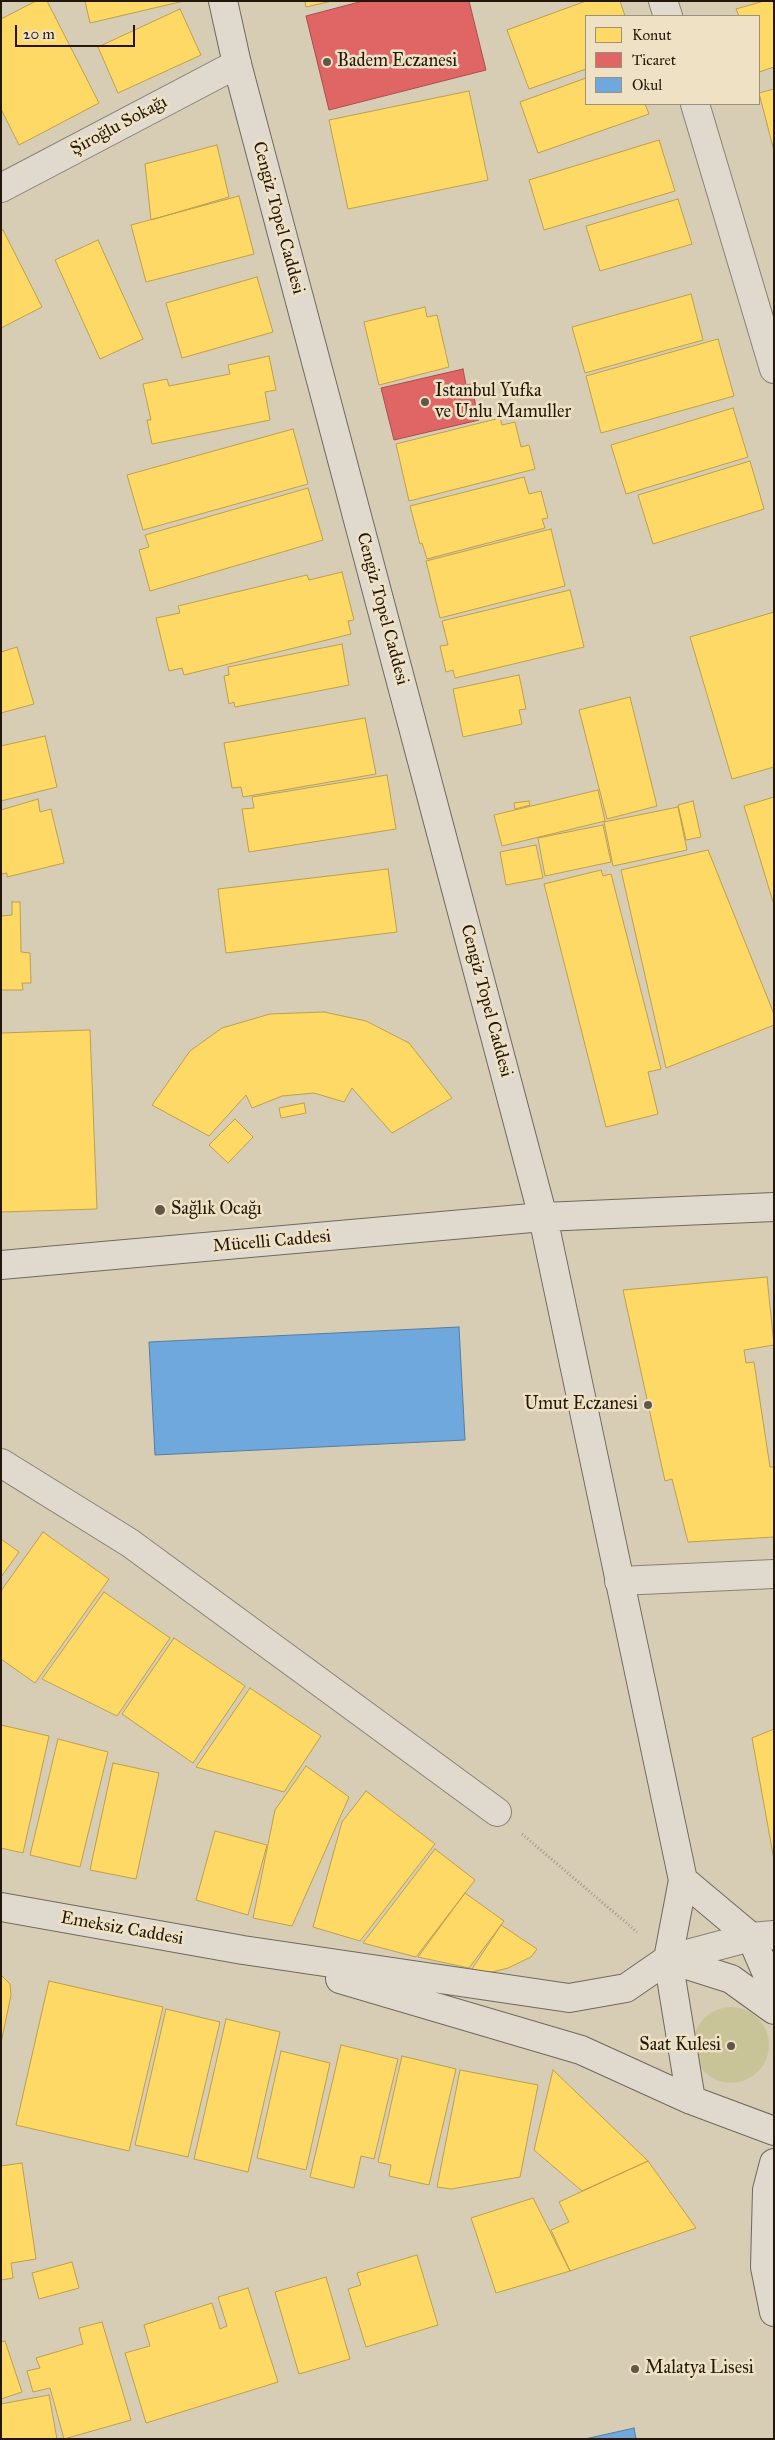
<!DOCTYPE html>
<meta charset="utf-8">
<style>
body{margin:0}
#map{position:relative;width:775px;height:2440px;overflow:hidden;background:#d7cdb4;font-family:"IM FELL Great Primer",serif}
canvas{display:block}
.frame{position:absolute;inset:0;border:2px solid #23170b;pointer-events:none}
.legend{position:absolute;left:585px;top:15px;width:175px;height:90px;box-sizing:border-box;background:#efe2c4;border:1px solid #9d917a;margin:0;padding:6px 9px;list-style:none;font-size:15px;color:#23170b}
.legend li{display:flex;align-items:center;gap:10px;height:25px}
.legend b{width:25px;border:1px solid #9d917a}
.scale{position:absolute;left:15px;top:25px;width:120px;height:22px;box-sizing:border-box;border:2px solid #23170b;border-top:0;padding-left:6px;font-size:15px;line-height:18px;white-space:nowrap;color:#23170b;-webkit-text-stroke:4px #efe2c4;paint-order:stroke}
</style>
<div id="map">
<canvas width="775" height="2440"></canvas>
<div class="frame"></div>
<ul class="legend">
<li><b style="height:14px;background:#ffd966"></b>Konut</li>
<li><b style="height:14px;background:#e06666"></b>Ticaret</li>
<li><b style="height:14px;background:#6fa8dc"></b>Okul</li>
</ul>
<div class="scale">20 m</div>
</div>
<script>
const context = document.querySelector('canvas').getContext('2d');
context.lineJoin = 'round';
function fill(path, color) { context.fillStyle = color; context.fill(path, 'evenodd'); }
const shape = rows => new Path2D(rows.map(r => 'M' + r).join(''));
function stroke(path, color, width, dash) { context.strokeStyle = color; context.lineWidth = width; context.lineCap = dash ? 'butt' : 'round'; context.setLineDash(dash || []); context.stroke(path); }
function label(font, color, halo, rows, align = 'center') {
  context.font = font + ' "IM FELL Great Primer",serif'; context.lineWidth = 5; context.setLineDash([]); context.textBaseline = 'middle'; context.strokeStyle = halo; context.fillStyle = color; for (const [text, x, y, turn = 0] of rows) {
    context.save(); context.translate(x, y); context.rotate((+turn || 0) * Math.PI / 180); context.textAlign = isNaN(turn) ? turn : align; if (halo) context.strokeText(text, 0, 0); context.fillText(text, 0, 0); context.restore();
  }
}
fill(shape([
 '693 2045a38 38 0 1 1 76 0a38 38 0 1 1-76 0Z'
]), '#c9c398');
const homes = shape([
 [36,1,47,1,99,103,19,145,1,109,1,19,36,1],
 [85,1,184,1,90,23,85,1],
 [305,1,332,1,306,7,305,1],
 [586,1,620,1,625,16,586,16,586,69,529,89,507,30,586,1],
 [764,1,774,1,774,67,759,72,759,16,739,16,736,9,764,1],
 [180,9,201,55,118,93,98,47,180,9],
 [586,78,586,104,645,104,649,114,538,153,520,102,586,78],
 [774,89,774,151,759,93,774,89],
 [469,91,488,180,348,209,329,120,469,91],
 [659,140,675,191,544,230,529,180,659,140],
 [217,145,229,197,151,220,145,164,217,145],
 [239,196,254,254,146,282,131,225,239,196],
 [678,199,692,244,600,271,586,226,678,199],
 [3,230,42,307,1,328,1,231,3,230],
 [98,240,143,339,100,359,55,260,98,240],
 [257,277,273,332,182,358,166,303,257,277],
 [691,294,703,340,585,373,572,327,691,294],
 [425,307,427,317,437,315,449,367,379,385,364,322,425,307],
 [718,339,734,396,601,433,586,376,718,339],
 [269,356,276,390,265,392,270,420,152,444,147,420,151,420,143,384,167,379,169,386,230,374,228,365,269,356],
 [733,408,748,457,626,494,611,445,733,408],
 [500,418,502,425,515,422,521,447,529,445,535,469,409,501,396,444,500,418],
 [293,429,308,484,143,530,127,475,293,429],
 [750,461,764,509,653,544,638,495,750,461],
 [524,477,529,494,541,491,548,518,542,519,545,528,427,559,422,543,420,544,410,506,524,477],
 [308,488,323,540,150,591,139,550,149,547,145,535,308,488],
 [551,529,565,586,440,618,426,561,551,529],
 [342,572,354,620,348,621,351,634,184,675,182,668,169,671,156,618,180,613,178,606,307,575,309,580,342,572],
 [570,590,584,647,455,678,453,670,446,672,440,646,448,645,442,621,570,590],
 [774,612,774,767,732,779,690,637,774,612],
 [342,644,349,685,235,707,234,702,229,704,224,676,229,675,228,667,342,644],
 [17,647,34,704,1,713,1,652,17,647],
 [519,675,526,709,519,710,522,724,463,737,453,689,519,675],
 [630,697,657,806,607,819,579,710,630,697],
 [365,718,376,774,243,797,241,787,232,788,224,743,365,718],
 [45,736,57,787,1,801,1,746,45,736],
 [387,775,396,829,249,852,242,809,254,808,252,797,387,775],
 [598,790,605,821,502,846,494,815,598,790],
 [774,797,774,905,744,806,774,797],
 [38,799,40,812,51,809,64,863,7,877,7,873,1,874,1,810,38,799],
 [529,801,530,805,515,809,514,803,529,801],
 [693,801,701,837,686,840,678,805,693,801],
 [678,807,687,850,613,866,604,822,678,807],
 [603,825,611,862,545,876,538,838,603,825],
 [536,845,543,878,506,885,500,852,536,845],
 [708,850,774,1014,774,1025,666,1068,621,870,708,850],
 [388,869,397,932,226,953,218,889,388,869],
 [601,870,603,876,611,874,661,1069,648,1072,658,1114,606,1127,544,884,601,870],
 [12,902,20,902,21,952,30,953,31,983,22,983,23,990,1,990,1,916,12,915,12,902],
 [324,1012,366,1021,409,1043,452,1098,392,1133,352,1088,344,1102,314,1093,282,1096,252,1108,246,1095,209,1136,152,1105,190,1051,222,1028,270,1014,324,1012],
 [90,1030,97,1209,1,1212,1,1033,90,1030],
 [304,1103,306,1113,281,1118,279,1108,304,1103],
 [235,1119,253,1137,228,1163,209,1145,235,1119],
 [767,1277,774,1345,744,1350,746,1363,754,1362,770,1467,774,1467,774,1537,688,1542,672,1479,665,1481,623,1290,767,1277],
 [43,1532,109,1579,35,1683,1,1659,1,1591,43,1532],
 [1,1539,19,1552,1,1577,1,1539],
 [104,1592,170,1638,117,1716,42,1679,104,1592],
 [174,1638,245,1686,193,1763,122,1714,174,1638],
 [250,1688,321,1736,284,1792,196,1767,250,1688],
 [1,1725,49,1736,23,1853,1,1848,1,1725],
 [774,1729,774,1860,752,1738,774,1729],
 [58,1739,108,1752,80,1867,30,1855,58,1739],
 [113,1763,159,1773,136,1879,90,1870,113,1763],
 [306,1766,349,1797,292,1926,253,1918,275,1810,306,1766],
 [366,1791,435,1844,360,1941,313,1927,342,1822,366,1791],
 [215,1831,267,1845,248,1915,196,1900,215,1831],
 [435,1849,475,1880,416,1957,363,1943,435,1849],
 [465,1893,504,1921,469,1968,418,1957,465,1893],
 [501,1925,537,1949,531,1957,508,1968,492,1972,481,1972,472,1969,501,1925],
 [1,1975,10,1984,11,1995,1,2043,1,1975],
 [49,1981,163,2007,129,2151,16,2125,49,1981],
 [166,2009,220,2022,188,2157,135,2145,166,2009],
 [226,2019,280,2032,248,2172,194,2159,226,2019],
 [341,2045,398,2059,374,2159,361,2156,354,2188,310,2177,341,2045],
 [281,2051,330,2063,306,2170,257,2158,281,2051],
 [402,2056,456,2069,429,2185,389,2176,391,2165,378,2162,402,2056],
 [460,2070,538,2085,520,2177,451,2189,437,2187,460,2070],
 [553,2070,648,2161,582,2191,534,2150,553,2070],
 [648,2161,696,2228,570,2271,551,2230,569,2222,559,2202,648,2161],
 [22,2163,36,2259,11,2263,13,2278,1,2280,1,2166,22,2163],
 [533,2198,570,2271,496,2293,471,2218,533,2198],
 [417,2255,438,2325,366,2347,348,2289,361,2285,357,2273,417,2255],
 [72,2262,79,2288,39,2299,32,2273,72,2262],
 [326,2277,350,2359,299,2374,275,2292,326,2277],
 [248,2288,278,2382,146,2423,125,2353,150,2346,144,2325,212,2303,220,2329,227,2326,218,2297,248,2288],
 [102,2322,131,2420,64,2439,50,2388,33,2392,27,2371,40,2368,36,2358,83,2344,79,2328,102,2322],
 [5,2341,22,2392,1,2399,1,2342,5,2341],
 [49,2395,57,2439,1,2439,1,2404,49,2395]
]);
fill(homes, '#ffd966');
stroke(homes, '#bd9f4b', 1);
const shops = shape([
 [363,1,469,1,486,70,329,110,306,16,363,1],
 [463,369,466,385,471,384,479,420,394,440,381,388,463,369]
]);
fill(shops, '#e06666');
stroke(shops, '#a74e4b', 1);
const schools = shape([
 [459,1327,465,1440,155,1455,149,1342,459,1327],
 [634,2428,636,2439,585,2439,634,2428]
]);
fill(schools, '#6fa8dc');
stroke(schools, '#587c9d', 1);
const minor = shape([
 [663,1,668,16],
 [695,104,774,369],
 [1,188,237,64],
 [1,1463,130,1543,497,1812],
 [619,1581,774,1574],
 [668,1959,751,1937,774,1935]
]);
const secondary = shape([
 [223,1,237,64,543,1217,683,1880,668,1959,691,2100],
 [1,1265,543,1217,774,1207],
 [683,1880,751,1937,774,1990],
 [1,1907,243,1950,569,1998,626,1988,668,1959,731,1979,774,2010],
 [340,1979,581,2050,691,2100,774,2131],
 [774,2163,767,2190,765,2267,774,2312]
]);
stroke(minor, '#898273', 30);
stroke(secondary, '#70695b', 30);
stroke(shape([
 [522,1834,637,1932]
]), '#9c978c', 3, [1, 2.5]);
stroke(minor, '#e0dace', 28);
stroke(secondary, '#e0dace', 28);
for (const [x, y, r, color] of [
 [327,62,5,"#625746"],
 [425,402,5,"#625746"],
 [160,1210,6,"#625746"],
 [648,1405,5,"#625746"],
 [731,2046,5,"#625746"],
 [635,2369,5,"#625746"]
]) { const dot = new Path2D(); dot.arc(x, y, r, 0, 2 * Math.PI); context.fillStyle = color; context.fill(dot); stroke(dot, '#efe2c4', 2); }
label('18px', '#23170b', '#efe2c4', [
 ["Badem Eczanesi",337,62],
 ["Istanbul Yufka",435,392],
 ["ve Unlu Mamuller",435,413],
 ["Sağlık Ocağı",171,1210],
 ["Umut Eczanesi",638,1405,"right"],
 ["Saat Kulesi",721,2046,"right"],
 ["Malatya Lisesi",645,2369]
], 'left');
label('18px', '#23170b', '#efe2c4', [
 ["Şiroğlu Sokağı",119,126,-28],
 ["Cengiz Topel Caddesi",278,218,75],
 ["Cengiz Topel Caddesi",382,609,75],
 ["Cengiz Topel Caddesi",486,1001,75],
 ["Mücelli Caddesi",272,1242,-5],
 ["Emeksiz Caddesi",122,1929,10]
]);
</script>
